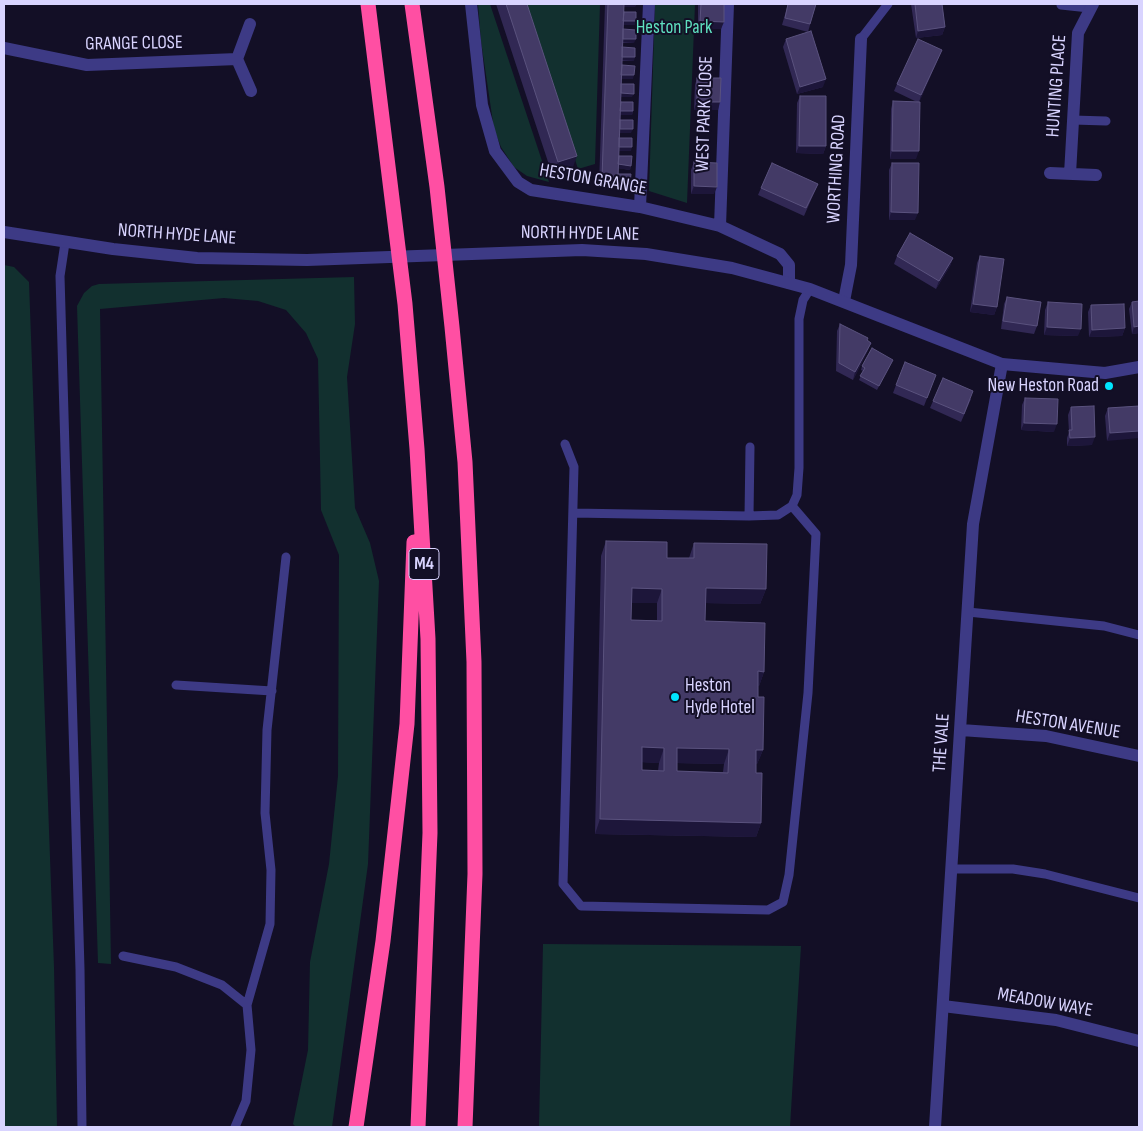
<!DOCTYPE html>
<style>
body{margin:0}
#map{position:relative;width:1143px;height:1131px;overflow:hidden;background:#130f26;font-family:"Sofia Sans Condensed",sans-serif}
canvas{display:block}
.frame{position:absolute;inset:0;border:5px solid #d9d4ff;pointer-events:none}
</style>
<div id="map">
<canvas width="1143" height="1131"></canvas>
<div class="frame"></div>
</div>
<script>
const context = document.querySelector('canvas').getContext('2d');
context.lineJoin = 'round';
function fill(path, color) { context.fillStyle = color; context.fill(path, 'evenodd'); }
const shape = rows => new Path2D(rows.map(r => 'M' + r).join(''));
function stroke(path, color, width, dash) { context.strokeStyle = color; context.lineWidth = width; context.lineCap = dash ? 'butt' : 'round'; context.setLineDash(dash || []); context.stroke(path); }
function label(font, color, halo, rows, align = 'center') {
  context.font = font + ' "Sofia Sans Condensed",sans-serif'; context.lineWidth = 4; context.setLineDash([]); context.textBaseline = 'middle'; context.strokeStyle = halo; context.fillStyle = color; for (const [text, x, y, turn = 0] of rows) {
    context.save(); context.translate(x, y); context.rotate((+turn || 0) * Math.PI / 180); context.textAlign = isNaN(turn) ? turn : align; if (halo) context.strokeText(text, 0, 0); context.fillText(text, 0, 0); context.restore();
  }
}
fill(shape([
 [478,4,490,4,549,182,527,176,514,167,501,147,494,129,481,41],
 [526,4,600,4,595,164,578,169],
 [655,4,695,4,687,203,649,191],
 [4,265,14,267,29,282,54,967,57,1127,4,1127],
 [354,277,355,324,347,377,355,508,370,543,379,581,368,864,332,1127,296,1127,293,1124,308,1050,310,962,329,864,338,776,339,555,321,510,318,359,306,333,286,310,258,301,224,298,100,309,111,964,98,963,77,306,84,293,92,286,99,284],
 [543,944,801,946,790,1127,539,1127]
]), '#12302f');
stroke(shape([
 [1061,5,1089,8],
 [861,39,888,4],
 [1073,120,1106,121],
 [65,243,60,276,80,969,82,1127],
 [565,444,574,467,563,884,581,906,768,910,783,902,789,875,808,693,816,534,792,506],
 [573,513,749,516,778,515,792,506,797,495,799,468,799,319,803,300,810,289],
 [749,516,750,447],
 [968,612,1104,626,1139,635],
 [176,685,272,691],
 [952,869,1013,869,1045,874,1139,898],
 [123,956,176,967,222,985,247,1005],
 [235,1127,246,1101,251,1050,247,1005,270,924,271,870,265,813,267,730,286,557]
]), '#3d3a85', 9);
stroke(shape([
 [471,4,482,105,495,151,518,182,531,190,640,207,720,226,780,254,789,265,789,283],
 [250,24,237,59,251,91],
 [4,48,87,65,237,59],
 [1050,173,1096,175],
 [1070,174,1078,33,1093,4],
 [640,207,649,4],
 [720,226,728,4],
 [844,301,851,265,861,39],
 [961,730,1046,736,1139,756],
 [943,1006,1056,1020,1139,1041],
 [935,1127,973,524,1002,364]
]), '#3d3a85', 12);
stroke(shape([
 [4,232,113,249,197,258,307,260,582,250,646,254,732,268,810,289,1002,364,1105,373,1139,367]
]), '#3d3a85', 12);
stroke(shape([
 [368,4,405,304,417,449,428,639,430,833,418,1127],
 [412,4,437,187,452,327,465,462,474,662,475,874,465,1127],
 [356,1127,383,941,407,724,414,542]
]), '#ff4fa3', 15);
fill(shape([
 [496,4,527,4,572,170,553,177],
 [605,4,636,4,635,7,624,7,624,12,635,25,623,25,623,29,634,43,623,43,622,47,634,61,622,61,622,65,633,79,621,79,621,84,632,97,621,97,621,102,633,111,632,115,620,115,620,120,631,133,619,133,619,138,631,151,619,151,619,156,631,166,630,170,618,168,618,174,629,187,599,185],
 [698,4,724,4,721,29,698,29],
 [788,4,816,4,808,32,782,25],
 [911,4,942,4,945,27,942,35,916,38],
 [786,39,823,87,797,94,783,47],
 [942,50,919,102,916,159,890,159,891,109,893,101,917,102,894,91,897,84],
 [697,78,718,110,694,110,695,85],
 [800,96,826,146,823,154,796,153,797,103],
 [694,162,714,194,691,194,691,170],
 [892,163,915,220,889,220,889,170],
 [818,184,804,216,758,195,761,188],
 [897,256,953,258,950,266,936,289,894,264],
 [980,256,997,307,994,315,970,312,977,263],
 [1007,297,1037,326,1034,334,1001,329,1004,304],
 [1139,301,1139,333,1132,334,1129,309,1132,302],
 [1048,302,1078,336,1044,335,1045,310],
 [1091,305,1125,328,1122,336,1089,337,1088,312],
 [840,324,871,343,868,350,853,380,836,371,837,331],
 [891,363,877,390,859,380,863,371,861,370,862,366],
 [936,375,924,406,893,393,896,385],
 [1025,398,1054,432,1021,430,1022,405],
 [971,399,961,422,930,408,933,401],
 [1139,406,1107,441,1105,416,1108,408],
 [1071,407,1092,445,1067,446,1067,438,1069,432,1068,415],
 [606,541,667,558,689,558,694,543,766,589,760,604,705,603,705,621,764,672,759,686,758,686,758,697,763,750,757,764,756,764,756,773,761,823,756,837,595,834,601,556],
 [631,603,657,603,657,620,631,620],
 [642,762,659,763,658,771,642,770],
 [677,763,724,764,723,772,677,771]
]), '#312854');
fill(shape([
 [622,4,636,4,635,7,621,7],
 [622,21,636,21,635,25,621,25],
 [700,21,724,22,721,29,698,29],
 [945,27,942,35,916,38,918,31],
 [622,39,636,39,634,43,620,42],
 [942,50,939,57,919,103,921,95],
 [621,57,635,57,634,61,619,60],
 [620,75,634,75,633,79,619,79],
 [826,79,823,87,797,94,800,87],
 [620,93,634,94,632,97,618,97],
 [697,102,720,102,718,110,694,110],
 [619,111,633,111,632,115,618,115],
 [618,129,633,129,631,133,617,133],
 [799,146,826,146,823,154,796,153],
 [618,147,632,147,631,151,617,151],
 [892,151,919,151,916,159,890,159],
 [577,156,572,170,553,177,558,162],
 [617,164,631,166,630,170,616,168],
 [602,178,618,178,615,186,599,185],
 [616,183,630,183,629,187,615,187],
 [694,186,717,187,714,194,691,194],
 [891,212,918,213,915,220,889,220],
 [953,258,950,266,936,289,939,281],
 [973,304,997,307,994,315,970,312],
 [1139,326,1139,333,1132,334,1134,327],
 [1047,327,1081,329,1078,336,1044,335],
 [1125,328,1122,336,1089,337,1092,330],
 [871,343,868,350,853,380,855,372],
 [1024,423,1057,424,1054,432,1021,430],
 [1139,431,1139,438,1107,441,1110,433],
 [1095,437,1092,445,1067,446,1070,438],
 [632,588,662,589,657,603,626,603],
 [706,588,766,589,760,604,700,603],
 [758,671,764,672,759,686,753,686],
 [642,747,664,748,659,763,636,762],
 [677,748,729,749,724,764,672,763],
 [756,750,763,750,757,764,751,764],
 [600,819,761,823,756,837,595,834]
]), '#1d163a');
const building = shape([
 [506,4,527,4,577,156,558,162,506,4],
 [608,4,624,4,618,178,602,178,608,4],
 [701,4,724,4,724,22,700,21,701,4],
 [788,4,816,4,810,24,785,18,788,4],
 [915,4,942,4,945,27,918,31,915,4],
 [624,12,636,12,636,21,623,21,624,12],
 [623,29,636,30,636,39,623,39,623,29],
 [811,31,826,79,800,87,786,39,811,31],
 [918,39,942,50,921,95,897,84,918,39],
 [622,47,635,48,635,57,622,57,622,47],
 [622,65,635,66,634,75,621,75,622,65],
 [697,78,721,78,720,102,697,102,697,78],
 [621,84,634,84,634,94,621,93,621,84],
 [800,96,826,96,826,146,799,146,800,96],
 [893,101,920,102,919,151,892,151,893,101],
 [621,102,633,102,633,111,620,111,621,102],
 [620,120,633,120,633,129,620,129,620,120],
 [619,138,632,138,632,147,619,147,619,138],
 [619,156,632,156,631,166,618,164,619,156],
 [694,162,717,163,717,187,694,186,694,162],
 [772,163,818,184,806,208,761,188,772,163],
 [892,163,919,163,918,213,891,212,892,163],
 [618,174,631,174,630,183,616,183,618,174],
 [910,233,953,258,939,281,897,256,910,233],
 [980,256,1004,259,997,307,973,304,980,256],
 [1007,297,1041,302,1037,326,1003,321,1007,297],
 [1139,301,1139,326,1134,327,1132,302,1139,301],
 [1048,302,1082,304,1081,329,1047,327,1048,302],
 [1124,304,1125,328,1092,330,1091,305,1124,304],
 [840,324,868,338,867,340,871,343,855,372,839,363,840,324],
 [872,348,893,360,879,386,860,376,865,368,862,366,872,348],
 [905,362,936,375,927,398,896,385,905,362],
 [943,378,973,391,964,414,933,401,943,378],
 [1025,398,1058,399,1057,424,1024,423,1025,398],
 [1094,406,1095,437,1070,438,1069,430,1072,430,1071,407,1094,406],
 [1139,406,1139,431,1110,433,1108,408,1139,406],
 [606,541,667,542,667,558,694,558,694,543,767,544,766,589,706,588,705,621,765,623,764,672,758,671,758,697,764,697,763,750,756,750,756,773,762,773,761,823,600,819,606,541],
 [632,588,662,589,662,621,631,620,632,588],
 [642,747,664,748,664,771,642,770,642,747],
 [677,748,729,749,728,773,677,771,677,748]
]);
fill(building, '#433a66');
stroke(building, '#5a527e', 1);
for (const [x, y, r, color] of [
 [1109,386,5,"#00e5ff"],
 [675,697,5,"#00e5ff"]
]) { const dot = new Path2D(); dot.arc(x, y, r, 0, 2 * Math.PI); context.fillStyle = color; context.fill(dot); stroke(dot, '#130f26', 2); }
for (const [x, y, w] of [
 [424,564,30]
]) { const box = new Path2D(); box.roundRect(x - w / 2, y - 15.5, w, 31, 4); context.fillStyle = '#130f26'; context.fill(box); stroke(box, '#d9d4ff', 1); }
label('bold 18px', '#d9d4ff', null, [
 ["M4",424,564]
]);
label('19px', '#5fe0c0', '#130f26', [
 ["Heston Park",674,28]
]);
label('19px', '#d9d4ff', '#130f26', [
 ["GRANGE CLOSE",134,44,-1],
 ["HUNTING PLACE",1057,86,-86],
 ["WEST PARK CLOSE",705,114,-88],
 ["WORTHING ROAD",837,169,-87],
 ["HESTON GRANGE",593,180,10],
 ["NORTH HYDE LANE",580,234,1],
 ["NORTH HYDE LANE",177,235,4],
 ["HESTON AVENUE",1068,725,9],
 ["THE VALE",942,743,-86],
 ["MEADOW WAYE",1045,1003,10]
]);
label('19px', '#d9d4ff', '#130f26', [
 ["New Heston Road",1099,386],
 ["Heston",685,686,"left"],
 ["Hyde Hotel",685,708,"left"]
], 'right');
</script>
